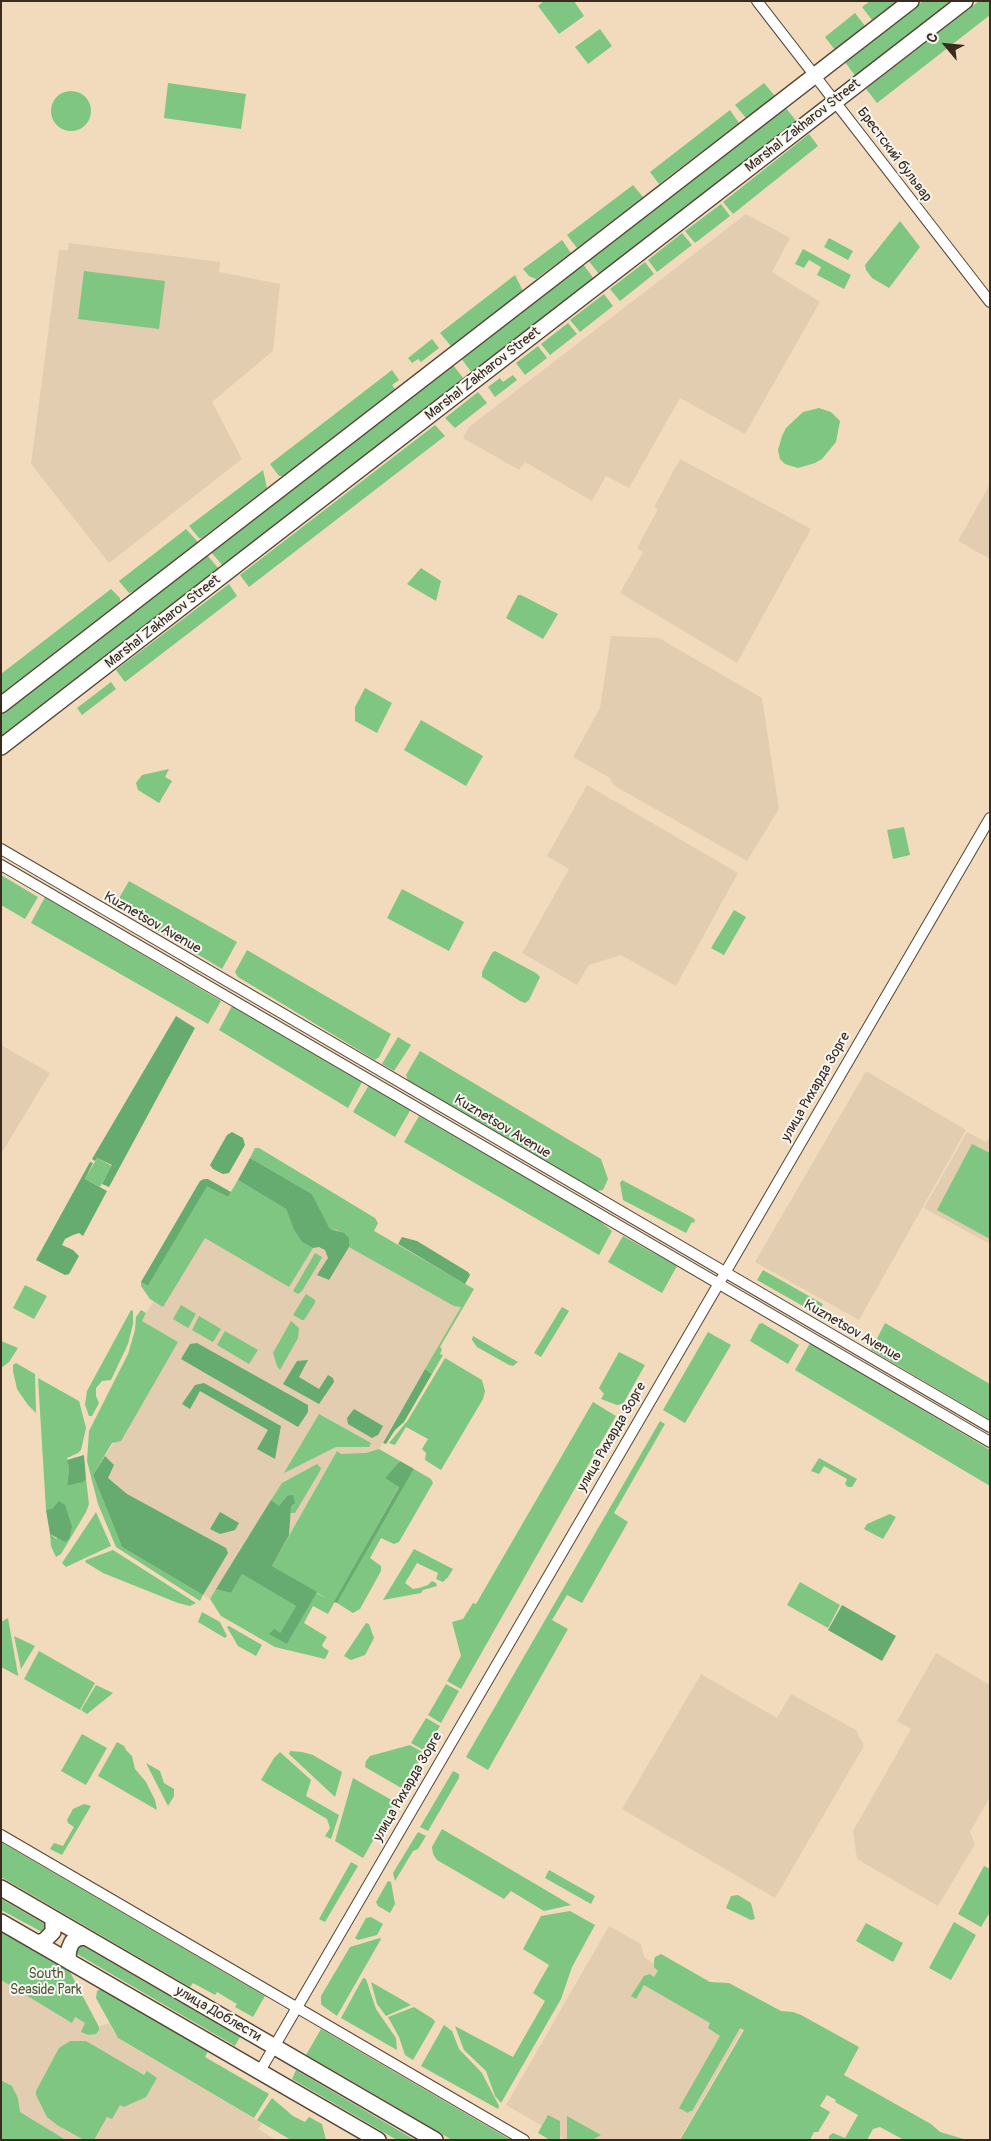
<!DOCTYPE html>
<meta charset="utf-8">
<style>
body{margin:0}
#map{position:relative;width:991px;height:2141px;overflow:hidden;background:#f2dbbc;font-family:Pangolin,sans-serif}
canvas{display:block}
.frame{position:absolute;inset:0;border:2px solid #3b2a1e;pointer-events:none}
.north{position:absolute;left:921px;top:20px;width:50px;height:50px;-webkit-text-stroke:4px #f6f6f2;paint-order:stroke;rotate:298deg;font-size:14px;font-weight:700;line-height:20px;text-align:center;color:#3b2a1e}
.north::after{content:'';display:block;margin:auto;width:18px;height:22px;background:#3b2a1e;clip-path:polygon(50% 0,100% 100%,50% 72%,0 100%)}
</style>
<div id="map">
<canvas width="991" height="2141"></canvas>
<div class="frame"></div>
<div class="north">С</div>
</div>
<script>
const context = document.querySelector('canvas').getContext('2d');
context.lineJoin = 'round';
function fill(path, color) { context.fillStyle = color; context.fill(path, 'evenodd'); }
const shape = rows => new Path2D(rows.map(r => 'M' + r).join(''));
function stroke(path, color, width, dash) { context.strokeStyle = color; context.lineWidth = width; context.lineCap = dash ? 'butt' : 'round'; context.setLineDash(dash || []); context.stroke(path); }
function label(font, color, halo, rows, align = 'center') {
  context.font = font + ' Pangolin,sans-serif'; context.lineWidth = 4; context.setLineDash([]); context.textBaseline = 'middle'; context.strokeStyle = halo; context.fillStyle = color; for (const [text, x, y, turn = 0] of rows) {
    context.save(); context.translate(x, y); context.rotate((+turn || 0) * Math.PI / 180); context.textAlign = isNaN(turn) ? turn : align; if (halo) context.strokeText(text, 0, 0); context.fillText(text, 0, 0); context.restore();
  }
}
fill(shape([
 [746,214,790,238,772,272,820,302,745,434,680,398,629,488,606,476,592,501,525,462,519,470,463,438,469,427],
 [69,243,220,262,219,272,280,284,273,351,212,402,242,459,109,563,31,464,59,250,68,250],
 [680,459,811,529,737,663,620,593,643,552,637,548,658,509,654,507],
 [990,484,990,559,958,541],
 [611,636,659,638,762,698,779,809,747,861,613,785,610,778,573,757,600,708],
 [587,785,738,873,676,986,621,955,589,965,577,985,522,953,569,869,547,856],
 [1,1045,50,1073,1,1154],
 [866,1071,966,1130,859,1320,755,1262],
 [967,1132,986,1142,990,1136,990,1244,924,1208],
 [250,1158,472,1288,379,1449,414,1469,337,1603,317,1592,287,1644,122,1547,93,1475,178,1342,141,1321,159,1293,228,1197],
 [936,1653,990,1685,990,1797,970,1832,975,1844,938,1906,857,1859,853,1831,911,1729,897,1721],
 [701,1674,777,1718,791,1694,856,1730,864,1746,775,1898,622,1809],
 [609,1926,641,1944,644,1957,653,1963,665,1958,754,2010,679,2140,566,2140,506,2105],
 [1,1980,72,2022,74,2017,99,2030,99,2027,109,2023,115,2034,122,2041,262,2123,258,2129,276,2140,66,2140,20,2112,18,2098,12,2086,1,2079]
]), '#e2cdb1');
fill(shape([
 [544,1,574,1,584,16,559,34,538,6],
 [870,1,897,1,872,20,862,7],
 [923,1,953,1,856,77,845,62],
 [979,1,990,1,990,15,877,103,866,89],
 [855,13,865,26,835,50,825,37],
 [600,29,612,46,588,64,575,47],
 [168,83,246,94,241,129,164,118],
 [764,83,775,96,746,118,735,105],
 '51 111a20 20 0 1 1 40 0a20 20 0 1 1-40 0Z',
 [786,108,797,122,599,274,588,260],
 [730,110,739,123,659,184,650,172],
 [809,134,818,146,733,214,723,202],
 [633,185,643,197,577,248,567,235],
 [721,204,730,216,695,243,685,231],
 [900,221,920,247,889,288,872,278,866,270,865,265],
 [682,233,692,245,657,272,648,260],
 [829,238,853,251,848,260,824,247],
 [562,240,571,253,536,279,529,276,523,269],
 [803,249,851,275,844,289,817,275,821,267,809,260,804,268,795,264],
 [645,262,654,274,620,301,610,289],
 [583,264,594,279,472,373,461,358],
 [84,271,165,281,159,329,78,319],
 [515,275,523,291,451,346,440,333],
 [604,294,613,306,580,332,570,320],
 [568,323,577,334,550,355,541,344],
 [432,339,439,348,421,362,418,359,412,363,408,358],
 [538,346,547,358,525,375,516,363],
 [453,365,464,379,223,566,211,552],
 [392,370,399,380,392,385,395,389,283,476,279,476,270,464],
 [513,375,517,380,495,397,488,387,500,378,503,382],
 [478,392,487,403,455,428,445,418],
 [819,408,831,412,840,421,836,442,822,459,815,463,798,468,785,464,780,459,778,450,782,436,786,428,803,412],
 [435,425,445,436,249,587,240,575],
 [263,470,267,488,202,538,199,538,189,526],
 [186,529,198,542,135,591,129,593,119,581],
 [207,555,219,569,1,738,1,714],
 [421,568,441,581,436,601,407,584],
 [229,584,237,596,125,682,116,670],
 [111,589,120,598,120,602,1,694,1,674],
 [518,595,521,595,558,614,543,639,506,618],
 [111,682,116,689,82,715,77,708],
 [365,688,392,703,377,733,355,721,355,707],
 [421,720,483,756,466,786,404,750],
 [169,769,165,777,172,781,159,803,138,790,136,783,142,775],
 [904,827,910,855,893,859,887,830],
 [1,875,38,897,25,919,1,905],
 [129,881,237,942,222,969,115,905],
 [402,889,464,922,449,951,387,918],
 [45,897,221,1001,208,1024,31,923],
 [734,910,746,917,724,955,711,948],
 [247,950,391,1034,379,1057,375,1060,238,977,235,972],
 [495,951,536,973,540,977,529,1000,525,1003,520,1001,482,977,482,972,492,953],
 [232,1006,362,1082,348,1108,219,1030],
 [398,1037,411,1045,394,1071,382,1064],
 [420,1051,601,1159,608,1179,603,1190,596,1191,408,1082,406,1075],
 [369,1085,411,1109,395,1137,353,1112],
 [419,1116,596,1218,612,1231,599,1255,404,1142],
 [972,1144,990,1153,990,1239,937,1210],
 [255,1148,259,1148,375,1218,378,1223,374,1231,474,1289,440,1347,442,1349,440,1354,443,1355,432,1374,425,1369,461,1307,454,1306,349,1247,349,1238,337,1230,330,1229,312,1194,250,1158],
 [97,1158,112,1166,100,1187,85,1179],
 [238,1180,286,1209,294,1230,302,1242,313,1248,289,1287,205,1238,163,1307,150,1299,141,1286,141,1282,148,1286,207,1185,228,1197],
 [622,1180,693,1218,695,1220,694,1223,692,1222,686,1233,623,1200,620,1183],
 [623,1236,677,1266,662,1293,608,1262],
 [315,1253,322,1257,320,1261,302,1291,298,1294,293,1291],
 [763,1270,823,1304,817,1314,757,1280],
 [25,1285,47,1296,34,1319,13,1308],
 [306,1294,315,1300,315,1303,304,1320,302,1320,293,1315],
 [181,1305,196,1314,188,1328,173,1319],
 [562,1307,569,1311,541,1357,534,1353],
 [131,1310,133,1311,133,1324,128,1344,111,1380,102,1381,96,1388,96,1396,99,1403,92,1416,89,1416,85,1405,87,1391],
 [141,1310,146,1313,142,1321,178,1342,121,1441,112,1443,93,1475,122,1547,203,1595,200,1601,116,1547,98,1504,87,1461,89,1431,128,1354,135,1330,136,1317],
 [199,1316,221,1329,213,1342,192,1330],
 [291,1321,299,1328,298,1338,280,1370,277,1366,273,1353],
 [762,1323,799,1345,788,1364,750,1341,759,1324],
 [885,1323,990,1384,990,1420,871,1350],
 [225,1331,258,1350,249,1364,217,1345],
 [708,1332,731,1345,685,1423,663,1410],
 [473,1336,518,1362,513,1366,509,1365,477,1347,472,1340],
 [1,1341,18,1348,9,1362,1,1368],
 [810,1343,990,1450,990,1486,795,1370],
 [619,1352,645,1365,623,1404,617,1405,601,1399,604,1394,599,1388],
 [445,1358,482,1380,485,1391,483,1399,441,1470,425,1460,426,1453,422,1449,428,1439,406,1427,395,1445,389,1443,408,1420],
 [16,1363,35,1374,36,1413,28,1405,17,1389,13,1371,13,1365],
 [38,1378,79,1401,86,1428,81,1450,78,1453,67,1458,69,1468,67,1486,79,1483,86,1479,89,1504,86,1512,61,1554,56,1557,51,1546,50,1534,57,1539,53,1508,46,1510],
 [593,1402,616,1416,461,1689,447,1681,461,1656,452,1622,463,1619,473,1603,476,1604],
 [319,1414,371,1443,369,1447,336,1447,284,1473],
 [660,1421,665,1424,614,1513,628,1522,582,1603,567,1595,552,1620,568,1629,488,1770,466,1757],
 [379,1449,400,1461,385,1478,399,1486,328,1614,313,1606,304,1623,327,1637,322,1645,323,1647,329,1651,325,1659,275,1647,221,1616,210,1599,216,1589,231,1593,242,1574,296,1606,280,1633,287,1644,316,1593,326,1598,272,1566,337,1451,341,1454,366,1453],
 [819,1458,857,1479,852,1487,848,1487,845,1484,847,1479,824,1466,819,1474,811,1471],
 [317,1464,321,1468,320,1471,295,1513,290,1513,291,1506,287,1496,279,1506,271,1500,282,1483],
 [414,1469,431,1479,433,1483,399,1542,394,1544,381,1538,370,1558,381,1566,381,1571,360,1609,353,1613,337,1603],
 [96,1512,111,1546,66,1567,62,1563],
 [890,1514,896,1517,883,1539,864,1529,867,1524],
 [414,1549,453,1569,448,1577,443,1582,436,1579,438,1573,417,1563,405,1583,413,1589,419,1588,428,1585,432,1581,436,1583,437,1586,423,1590,421,1593,383,1600],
 [113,1550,196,1603,190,1606,178,1603,103,1573,85,1562,86,1560],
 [800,1582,840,1605,828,1628,787,1605],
 [202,1612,220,1622,227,1636,225,1638,198,1622],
 [8,1618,18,1675,18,1676,1,1667,1,1622],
 [366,1623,369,1624,374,1638,365,1655,351,1660,344,1656],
 [229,1626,262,1645,256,1656,238,1646,227,1627],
 [14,1636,35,1646,21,1669],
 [39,1651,95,1683,80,1710,24,1679],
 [446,1684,459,1691,441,1723,428,1715],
 [96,1685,113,1693,87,1714,81,1710],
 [426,1718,440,1726,425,1751,411,1743],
 [82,1734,107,1748,86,1785,61,1771],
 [117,1742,124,1746,126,1750,132,1756,135,1769,146,1782,155,1800,157,1810,98,1776],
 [410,1745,424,1753,403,1789,365,1767,366,1761,370,1756],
 [290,1751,302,1752,313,1755,342,1772,335,1797,289,1754],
 [280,1752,311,1780,306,1796,339,1815,331,1839,325,1836,330,1828,327,1819,261,1780,274,1758],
 [146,1763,160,1771,164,1783,174,1789,174,1796,168,1806],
 [453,1771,459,1774,459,1778,428,1831,420,1827],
 [353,1778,395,1802,363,1858,335,1841],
 [84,1804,91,1806,62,1855,50,1849,54,1843,63,1846,74,1827,68,1823,67,1820,73,1809],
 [442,1829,571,1905,544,1911,511,1891,504,1899,437,1860,433,1854,432,1847],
 [418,1832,426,1836,418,1849,413,1851,395,1881,393,1873],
 [1,1842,265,1996,253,2017,235,2007,237,2004,217,1992,215,1995,193,1983,190,1987,1,1877],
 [351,1862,358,1866,325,1922,319,1919],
 [984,1866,990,1869,990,1912,981,1927,958,1914],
 [549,1870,595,1896,591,1904,545,1878],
 [388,1881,391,1882,395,1904,390,1913,378,1906,376,1902],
 [738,1895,751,1903,755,1919,751,1920,726,1908,731,1896],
 [1,1899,45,1924,47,1927,44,1933,1,1910],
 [570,1911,595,1925,572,1967,561,1999,501,2103,495,2096,486,2071,464,2050,455,2026,513,2057,545,2001,533,1993,549,1965,523,1949,541,1916],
 [371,1917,383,1924,377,1935,358,1940,355,1938,366,1918],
 [954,1922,976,1935,951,1980,929,1968],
 [866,1923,903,1943,893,1962,856,1941],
 [1,1931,69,1970,99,2027,99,2030,96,2034,89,2035,81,2032,85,2023,75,2017,72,2023,1,1980],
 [380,1938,381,1939,337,2016,323,2006,321,2004,321,1996,350,1947],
 [75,1945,81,1945,240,2037,235,2046,77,1954,74,1951],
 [661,1954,710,1982,729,1983,781,2011,793,2012,801,2015,859,2047,844,2075,931,2124,940,2132,967,2140,904,2140,880,2127,873,2129,867,2140,829,2140,829,2136,833,2133,845,2138,858,2115,835,2102,836,2100,827,2095,820,2106,830,2112,818,2132,814,2132,810,2140,680,2140,744,2030,740,2028,692,2111,690,2111,688,2113,679,2108,720,2036,708,2028,710,2023,644,1985,636,1999,631,1996,644,1976,650,1974,654,1977,658,1971,654,1967,654,1961,655,1957],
 [363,1978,366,1979,376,2009,396,2038,397,2050,341,2018],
 [371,1982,411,2005,386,2016,377,2004],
 [100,1989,208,2051,205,2057,269,2094,254,2118,118,2038,96,1998,97,1991],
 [414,2007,433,2019,435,2022,413,2060,405,2055,399,2037,388,2017],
 [444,2025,452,2031,459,2049,482,2073,499,2106,498,2109,421,2066],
 [321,2029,511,2140,452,2140,357,2084,306,2055],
 [70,2041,86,2041,144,2075,147,2071,157,2078,146,2097,124,2107,120,2105,112,2119,107,2117,94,2140,84,2140,57,2125,47,2117,36,2095,36,2091,59,2048],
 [296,2070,415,2140,397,2140,292,2079],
 [1,2080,12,2086,18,2098,20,2112,66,2140,1,2140],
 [272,2098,293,2116,305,2122,309,2117,322,2124,326,2140,291,2140,257,2120],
 [548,2115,560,2121,560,2140,550,2140,538,2133],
 [567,2116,601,2135,592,2140,567,2140]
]), '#7ec681');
fill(shape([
 [176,1016,195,1028,109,1187,102,1184,112,1165,97,1158,95,1161,92,1159],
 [232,1132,243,1138,245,1145,229,1173,223,1174,213,1169,210,1165,227,1135],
 [250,1158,312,1194,330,1229,344,1233,349,1238,349,1247,329,1280,317,1275,328,1258,325,1250,319,1247,313,1248,302,1242,294,1230,286,1209,238,1180],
 [90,1162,93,1163,85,1179,107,1191,83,1236,79,1233,73,1235,65,1239,62,1245,73,1250,79,1256,69,1274,65,1275,36,1260],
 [204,1179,208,1179,231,1192,228,1197,207,1186,148,1286,141,1282,200,1181],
 [402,1237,417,1241,468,1272,470,1275,465,1284,398,1244],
 [197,1343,308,1405,308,1412,298,1427,181,1359,190,1344],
 [308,1360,299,1377,319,1389,328,1375,333,1378,334,1382,319,1404,283,1384,297,1361],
 [425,1369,432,1374,404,1422,395,1430,386,1444,383,1443],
 [204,1383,281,1426,275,1459,257,1449,268,1430,200,1391,190,1409,182,1404,195,1385],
 [354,1409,383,1426,378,1435,372,1438,348,1424,347,1418],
 [84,1455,86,1479,83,1482,67,1486,69,1468,67,1460],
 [105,1456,114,1465,108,1478,127,1494,226,1548,228,1553,203,1595,122,1547,93,1475],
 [400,1461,414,1469,337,1603,334,1602,399,1487,385,1478],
 [293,1495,295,1503,291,1506,289,1535,272,1566,317,1592,287,1644,269,1634,274,1629,280,1633,296,1606,242,1574,231,1593,216,1589,271,1500,279,1506,287,1496],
 [59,1501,65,1505,72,1527,69,1539,65,1542,50,1534,46,1510,53,1508],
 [220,1512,239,1523,235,1530,220,1534,210,1529],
 [842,1605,896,1636,882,1661,828,1630]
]), '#66ab6f');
const street = shape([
 [757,1,990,302],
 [1,849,990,1427],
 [1,865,990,1442],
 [1,1835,524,2140],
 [260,2071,990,818]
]);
const secondary = shape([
 [1,705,911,1],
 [1,747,965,1],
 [1,1888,435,2140],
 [1,1922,378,2140],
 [37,1943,44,1941,53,1932,53,1919],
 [70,1962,68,1956,69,1949,72,1942,78,1938,85,1937]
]);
stroke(street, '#564536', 12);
stroke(secondary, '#564536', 18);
stroke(street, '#fff', 10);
stroke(secondary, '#fff', 15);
label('14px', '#3b2a1e', '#f6f6f2', [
 ["Marshal Zakharov Street",803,126,-38],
 ["Брестский бульвар",894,155,53],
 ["Marshal Zakharov Street",483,374,-38],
 ["Marshal Zakharov Street",163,622,-38],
 ["Kuznetsov Avenue",152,923,30],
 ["улица Рихарда Зорге",816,1087,-60],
 ["Kuznetsov Avenue",502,1127,31],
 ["Kuznetsov Avenue",852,1331,30],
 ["улица Рихарда Зорге",612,1437,-60],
 ["улица Рихарда Зорге",408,1787,-60],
 ["улица Доблести",218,2014,30]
]);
label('14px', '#4f593c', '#f6f6f2', [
 ["South",46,1974],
 ["Seaside Park",46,1990]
]);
</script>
